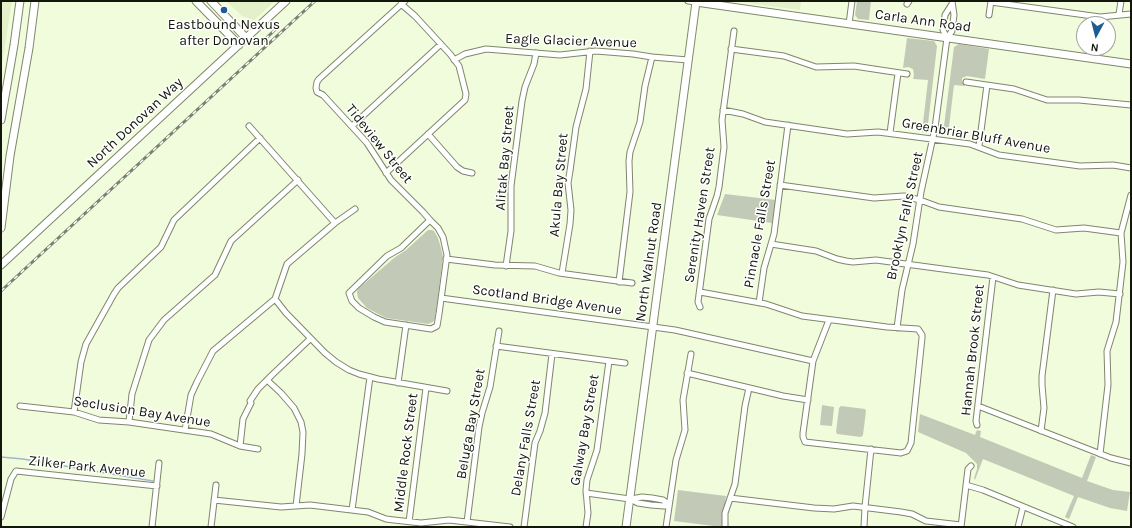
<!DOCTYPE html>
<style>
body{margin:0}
#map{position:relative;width:1132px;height:528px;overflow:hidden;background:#f1fcdc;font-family:Karla,sans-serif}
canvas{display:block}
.frame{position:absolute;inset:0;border:2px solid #12160b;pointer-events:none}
.north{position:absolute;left:1076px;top:16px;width:40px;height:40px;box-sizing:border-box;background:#fff;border:1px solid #a0a29d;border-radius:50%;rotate:187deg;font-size:11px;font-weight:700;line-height:16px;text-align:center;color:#12160b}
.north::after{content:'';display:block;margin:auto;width:14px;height:18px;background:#1f5c93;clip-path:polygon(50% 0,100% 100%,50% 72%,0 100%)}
</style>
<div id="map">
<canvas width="1132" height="528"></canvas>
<div class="frame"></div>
<div class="north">N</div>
</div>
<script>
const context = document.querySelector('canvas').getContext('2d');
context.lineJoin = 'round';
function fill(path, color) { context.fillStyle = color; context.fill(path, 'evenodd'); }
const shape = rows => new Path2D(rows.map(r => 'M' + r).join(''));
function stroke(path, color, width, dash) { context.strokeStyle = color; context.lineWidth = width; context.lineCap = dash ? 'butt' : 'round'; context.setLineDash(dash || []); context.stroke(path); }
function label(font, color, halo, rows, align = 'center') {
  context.font = font + ' Karla,sans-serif'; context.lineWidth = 3; context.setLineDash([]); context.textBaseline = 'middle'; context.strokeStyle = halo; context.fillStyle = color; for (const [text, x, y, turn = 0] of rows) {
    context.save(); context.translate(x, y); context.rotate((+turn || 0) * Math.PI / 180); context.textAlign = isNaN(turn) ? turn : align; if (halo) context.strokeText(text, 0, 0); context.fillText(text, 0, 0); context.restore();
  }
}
fill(shape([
 [1,1,12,1,1,70],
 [226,1,275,1,254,20,242,16],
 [733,1,801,1,800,10]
]), '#e3f0c9');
fill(shape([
 [857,1,871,1,869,20,858,19,855,15],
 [907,38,934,41,937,46,927,133,922,132,928,80,913,79,914,75,913,69,908,67,903,68],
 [959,44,989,49,985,79,967,76,962,78,962,81,965,86,954,85,948,135,943,134,954,47],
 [725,194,776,200,772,223,717,215],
 [428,230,432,230,434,231,438,238,441,248,443,257,435,319,433,322,428,324,386,318,367,308,358,298,357,292,358,289,394,258,406,250],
 [822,405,834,407,832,426,820,425],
 [841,406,865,409,866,411,863,435,861,437,837,434,836,432,839,408],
 [920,414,975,435,977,430,981,431,980,437,1082,478,1091,455,1096,457,1087,481,1113,490,1130,492,1127,511,1110,508,1078,497,1069,519,1065,517,1074,496,983,459,975,480,974,478,977,469,977,464,966,453,918,432],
 [678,490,726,496,722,527,674,521]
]), '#c3c9b7');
stroke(shape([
 [1,457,23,459,153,481]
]), '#a0b7ce', 1.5);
const minor = shape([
 [405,1,319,79,317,82,316,88,317,92,323,95,367,143,391,180,423,212,430,220,438,228,443,237,447,255,439,314,437,326,431,329,385,322,374,317,359,308,352,301,349,293,387,256,401,248,430,220],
 [688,1,696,2,696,1],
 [991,2,1100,17,1131,14],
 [907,4,909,1],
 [1119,14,1121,1],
 [989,15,991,1],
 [849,24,852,1],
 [947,38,952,31,954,15,952,1],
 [947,38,943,30,945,15,952,4],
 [731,49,784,56,816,67,854,66,907,74],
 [454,60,465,54,486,49,560,55,596,51,633,54,652,57,688,60],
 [966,82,1014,89,1047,100,1079,100,1131,105],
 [723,110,743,114,765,122,847,134,878,132,970,144,999,155,1080,166,1113,165,1131,168],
 [249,126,335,223],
 [352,126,441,44],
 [890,133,898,73],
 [428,134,457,167,463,171,472,173],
 [979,146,987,85],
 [386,173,465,100,466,94,459,66,450,54,415,16,401,4],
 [780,185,874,198,904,196,920,200,939,207,1022,219,1056,230,1084,228,1121,233],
 [771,244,816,251,837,259,846,261,853,262,876,260,980,274,988,275,1018,285,1076,294,1099,292,1120,294],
 [446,259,495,265,535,266,559,273,632,283],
 [506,266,511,231,511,186,522,101,525,87,534,64,536,53],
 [562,273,570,224,571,210,568,183,570,171,576,127,586,89,590,51],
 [619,282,630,192,629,161,630,152,640,122,645,86,652,57],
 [700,292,766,304,802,316,887,327,918,329,922,335,922,338,911,443,907,451,901,453,805,442,803,437,803,433,813,361,829,320],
 [441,298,675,330,813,361],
 [275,299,286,313,325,353,336,362,349,370,359,374,378,379,447,391],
 [759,303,764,268,774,234,788,125],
 [700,307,698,302,709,219,717,196,719,187,724,147,722,120,734,31],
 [897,328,902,290,913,244,921,192,935,128,947,38],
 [496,346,625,363],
 [687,373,783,396,808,400],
 [267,380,281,393,294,408,301,422,303,432,302,454,296,506],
 [398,383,406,325],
 [20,406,74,412,99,420,129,422,211,434,240,446,258,449],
 [978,406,1111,458,1131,463],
 [74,412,81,362,86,344,114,294,118,288,161,247,174,220,260,138],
 [129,422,132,394,149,340,164,320,215,275,231,241,298,180],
 [977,425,976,421,993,277],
 [185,430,191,395,197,382,213,351,275,299,287,264,335,223,355,209],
 [1041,431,1044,408,1042,385,1042,376,1053,290],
 [240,446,243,419,251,403,250,401,258,389,273,374,310,339],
 [1100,454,1108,385,1107,351,1116,322,1123,262,1121,233,1131,195],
 [966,485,983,490,1073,527],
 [586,493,630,499,638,503,651,505,664,506,669,505],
 [730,498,814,508,834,509,853,506,901,512,912,514,926,521,961,525],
 [631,499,642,497,652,498,663,500,669,505],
 [214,500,281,507,310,505,368,512,386,519,394,520,421,523,449,520,510,527],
 [352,510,370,377],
 [1,517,11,479,16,471,157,486],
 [409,522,426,388],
 [467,522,479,427,482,413,490,387,499,331],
 [152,527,159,463],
 [211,527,216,485],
 [524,527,535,443,540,431,545,413,552,354],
 [586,527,588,513,586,490,587,480,597,450,609,361],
 [666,527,676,460,685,430,683,400,691,354],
 [725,527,725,513,735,484,745,406,749,388],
 [864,527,865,507,871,449],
 [961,527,968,469,971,466],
 [1018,527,1023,507]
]);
const tertiary = shape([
 [196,1,239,45],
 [211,1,246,38],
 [1,265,286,1],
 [626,527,696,2,1131,64]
]);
const secondary = shape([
 [1,120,14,45,20,1],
 [1,228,10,156,29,48,35,1]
]);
stroke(minor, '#7e876b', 7);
stroke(tertiary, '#7e876b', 9);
stroke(secondary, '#7e876b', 9);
stroke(minor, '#fff', 5);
stroke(tertiary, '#fff', 7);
stroke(secondary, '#fff', 7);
const rail = shape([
 [259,45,278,27],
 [1,291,315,1]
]);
stroke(rail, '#7a816c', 3);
stroke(rail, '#fff', 1.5, [4.5]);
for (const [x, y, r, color] of [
 [224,10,4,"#1f5c93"]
]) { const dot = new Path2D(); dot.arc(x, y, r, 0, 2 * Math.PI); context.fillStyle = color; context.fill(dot); stroke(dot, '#fff', 1.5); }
label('14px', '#12160b', '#fff', [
 ["Carla Ann Road",923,21,8],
 ["Eagle Glacier Avenue",571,41,2],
 ["North Donovan Way",135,123,-43],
 ["Greenbriar Bluff Avenue",976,136,10],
 ["Tideview Street",379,144,51],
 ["Alitak Bay Street",505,158,-85],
 ["Akula Bay Street",559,185,-85],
 ["Serenity Haven Street",700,215,-81],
 ["Brooklyn Falls Street",905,216,-78],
 ["Pinnacle Falls Street",760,224,-80],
 ["North Walnut Road",649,262,-82],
 ["Scotland Bridge Avenue",547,300,8],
 ["Hannah Brook Street",973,350,-84],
 ["Seclusion Bay Avenue",142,412,9],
 ["Beluga Bay Street",471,424,-80],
 ["Galway Bay Street",585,430,-80],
 ["Delany Falls Street",526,438,-80],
 ["Middle Rock Street",406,453,-83],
 ["Zilker Park Avenue",87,467,6]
]);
label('14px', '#12160b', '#fff', [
 ["Eastbound Nexus",224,25],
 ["after Donovan",224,41]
]);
</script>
